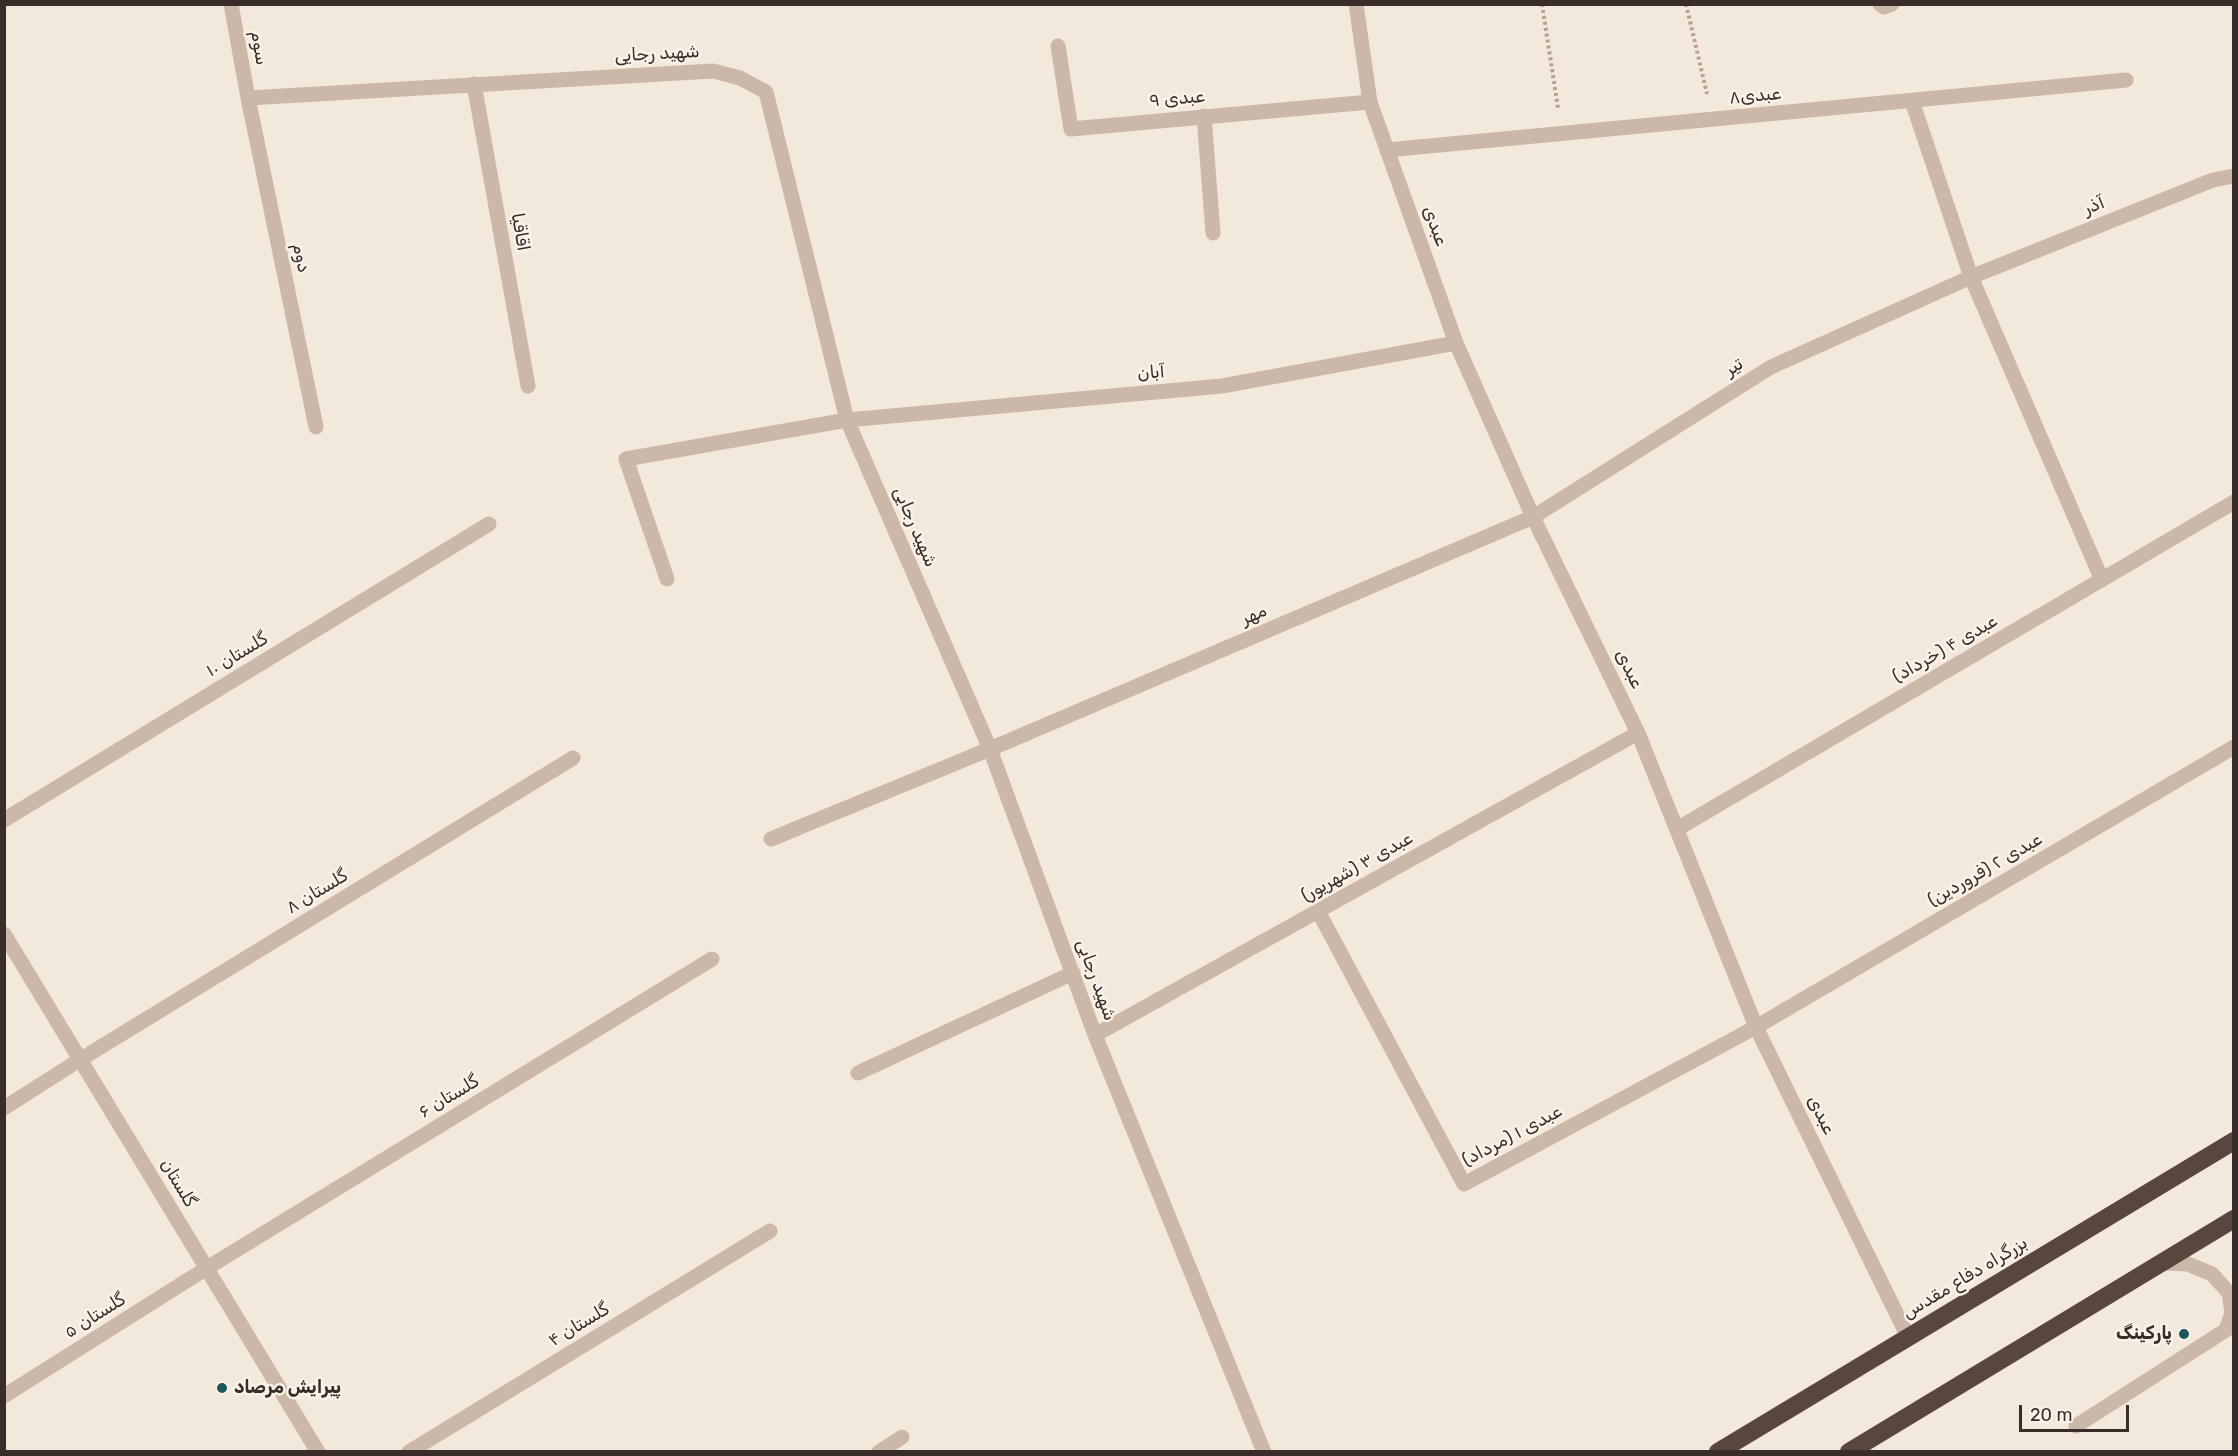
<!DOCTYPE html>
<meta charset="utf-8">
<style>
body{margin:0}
#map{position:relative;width:2238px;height:1456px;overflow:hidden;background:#f3e8dc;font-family:Rubik,sans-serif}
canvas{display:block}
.frame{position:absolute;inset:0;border:6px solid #382d28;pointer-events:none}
.scale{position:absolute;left:2019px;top:1405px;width:110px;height:27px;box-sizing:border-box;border:3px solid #382d28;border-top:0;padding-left:8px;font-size:18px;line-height:21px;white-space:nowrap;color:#382d28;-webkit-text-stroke:4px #faf2e9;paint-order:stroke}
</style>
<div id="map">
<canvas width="2238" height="1456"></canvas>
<div class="frame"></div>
<div class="scale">20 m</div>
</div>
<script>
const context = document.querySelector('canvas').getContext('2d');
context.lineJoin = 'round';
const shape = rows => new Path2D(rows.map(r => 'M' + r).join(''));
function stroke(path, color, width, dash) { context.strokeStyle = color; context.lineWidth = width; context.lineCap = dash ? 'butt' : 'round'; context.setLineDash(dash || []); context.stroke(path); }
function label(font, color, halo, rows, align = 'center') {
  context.font = font + ' Rubik,Vazirmatn,sans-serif'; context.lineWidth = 5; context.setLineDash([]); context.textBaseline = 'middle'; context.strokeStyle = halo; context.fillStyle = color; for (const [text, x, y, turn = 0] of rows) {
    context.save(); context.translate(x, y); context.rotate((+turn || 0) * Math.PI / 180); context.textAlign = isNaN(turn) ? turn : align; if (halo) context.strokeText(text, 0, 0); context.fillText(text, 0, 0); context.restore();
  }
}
stroke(shape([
 [1542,4,1558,108],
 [1686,4,1707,94]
]), '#b8a192', 4, [3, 3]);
stroke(shape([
 [1058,46,1071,129,1370,102],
 [1204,116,1213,233],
 [1387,150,2126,80],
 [771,839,990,749],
 [858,1073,1073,973],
 [2076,1426,2226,1330,2232,1313,2229,1293,2212,1274,2188,1264,2161,1263]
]), '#ccb8a8', 15);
stroke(shape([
 [231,4,248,98,316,427],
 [1356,4,1370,102,1456,343,1533,517,1638,733,1756,1027,1908,1337],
 [1880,4,1884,7,1892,4],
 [474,84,528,386],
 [248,98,713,71,740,78,766,92,847,420,990,749,1095,1035,1264,1452],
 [1912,101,1971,277,2102,580],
 [667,579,626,459,847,420,1222,386,1456,343],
 [990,749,1533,517,1771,367,1971,277,2213,180,2234,176],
 [4,820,489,524],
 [1677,829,2234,502],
 [1318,911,1464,1184,1756,1027,2234,747],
 [4,934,318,1452],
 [1095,1035,1638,733],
 [4,1108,81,1059,573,758],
 [4,1396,207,1268,712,959],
 [409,1452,770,1231],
 [879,1452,902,1437]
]), '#ccb8a8', 15);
stroke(shape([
 [1718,1452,2234,1141],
 [1849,1452,2234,1219]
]), '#59473f', 18);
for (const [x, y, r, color] of [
 [2184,1334,6,"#1c585b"],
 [222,1388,6,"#1c585b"]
]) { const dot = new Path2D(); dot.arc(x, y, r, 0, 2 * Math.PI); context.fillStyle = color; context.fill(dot); stroke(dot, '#faf2e9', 2); }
label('18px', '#382d28', '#faf2e9', [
 ["سوم",259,48,80],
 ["شهید رجایی",657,54,-3],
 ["عبدی۸",1755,96,-5],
 ["عبدی ۹",1177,99,-5],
 ["آذر",2094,206,-22],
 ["عبدی",1435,226,70],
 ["اقاقیا",520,232,80],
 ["دوم",301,258,78],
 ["تیر",1734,367,-32],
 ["آبان",1151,373,-5],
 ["شهید رجایی",915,527,67],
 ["مهر",1254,615,-23],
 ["عبدی ۴ (خرداد)",1945,649,-30],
 ["گلستان ۱۰",237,655,-31],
 ["عبدی",1629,669,64],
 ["عبدی ۳ (شهریور)",1357,867,-29],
 ["عبدی ۲ (فروردین)",1985,870,-30],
 ["گلستان ۸",317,892,-31],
 ["شهید رجایی",1096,980,70],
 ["گلستان ۶",449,1097,-31],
 ["عبدی",1821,1115,64],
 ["عبدی ۱ (مرداد)",1512,1136,-28],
 ["گلستان",178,1183,59],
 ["بزرگراه دفاع مقدس",1965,1278,-31],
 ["گلستان ۵",95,1316,-32],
 ["گلستان ۴",579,1325,-31]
]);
label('bold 18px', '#382d28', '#faf2e9', [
 ["پارکینگ",2172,1334],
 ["پیرایش مرصاد",234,1388,"left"]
], 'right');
</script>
